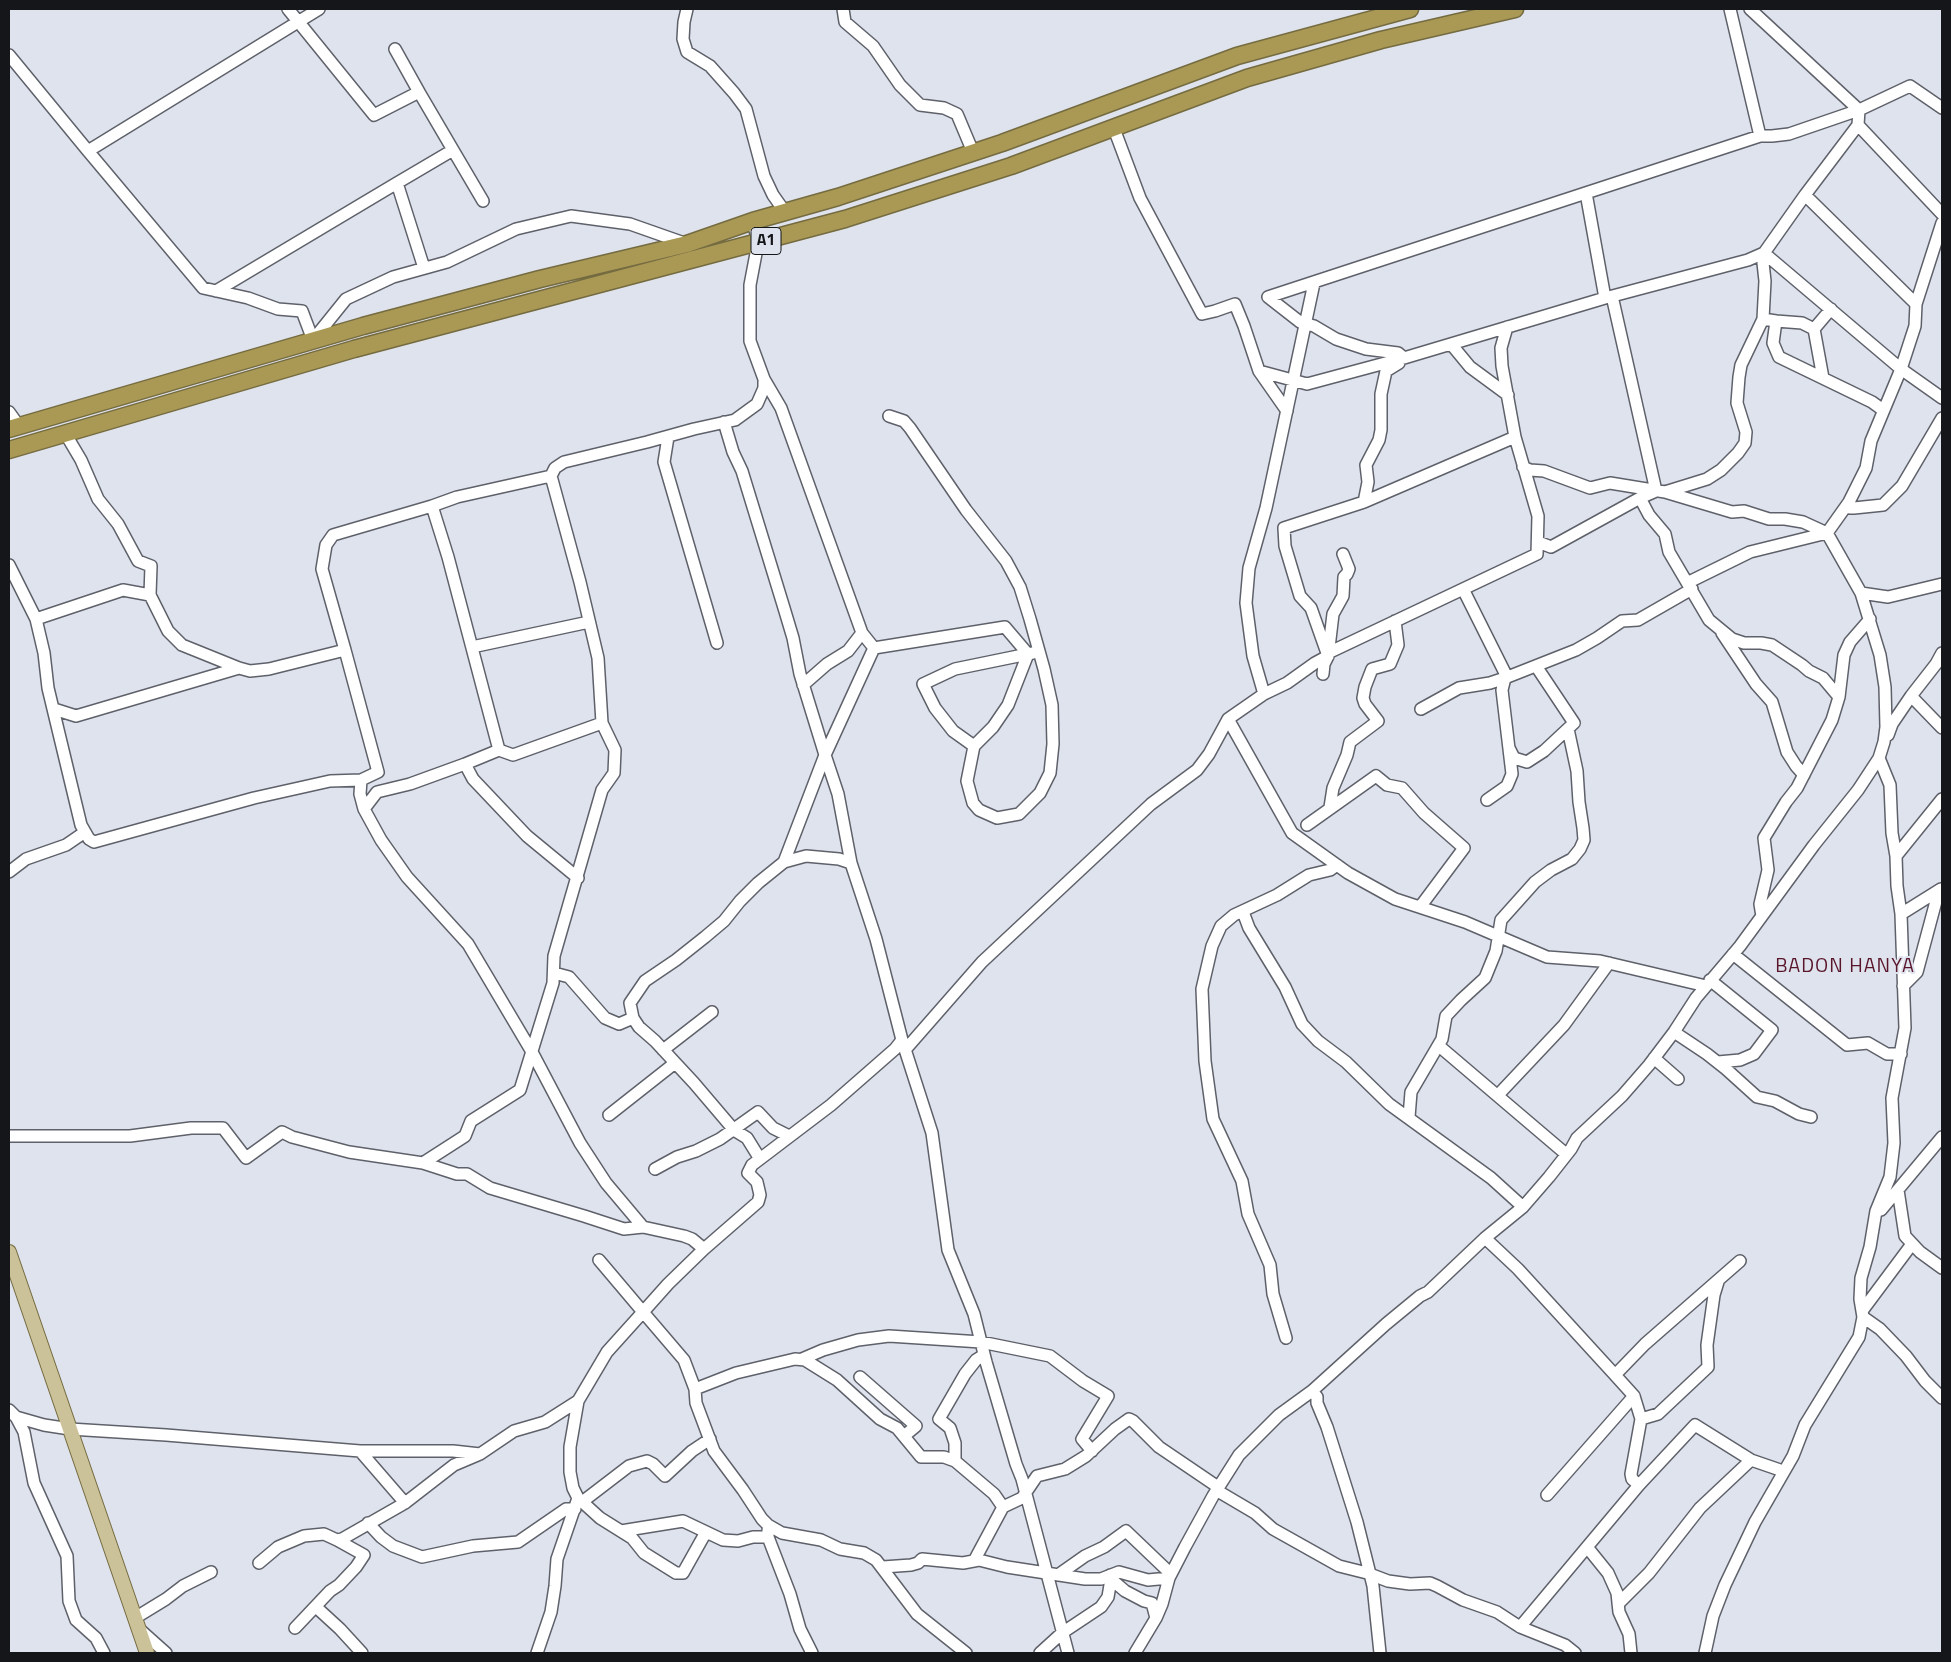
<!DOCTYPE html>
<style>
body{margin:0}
#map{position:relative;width:1951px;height:1662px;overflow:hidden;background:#dfe3ed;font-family:"Titillium Web",sans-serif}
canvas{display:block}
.frame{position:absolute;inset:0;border:10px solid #141619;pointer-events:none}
</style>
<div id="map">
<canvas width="1951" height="1662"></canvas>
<div class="frame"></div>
</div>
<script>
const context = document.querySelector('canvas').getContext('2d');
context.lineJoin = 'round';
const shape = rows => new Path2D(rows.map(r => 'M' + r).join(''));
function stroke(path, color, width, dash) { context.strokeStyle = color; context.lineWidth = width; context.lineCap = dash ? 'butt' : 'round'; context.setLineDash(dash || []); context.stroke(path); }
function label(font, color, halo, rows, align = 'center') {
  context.font = font + ' "Titillium Web",sans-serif'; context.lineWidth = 4; context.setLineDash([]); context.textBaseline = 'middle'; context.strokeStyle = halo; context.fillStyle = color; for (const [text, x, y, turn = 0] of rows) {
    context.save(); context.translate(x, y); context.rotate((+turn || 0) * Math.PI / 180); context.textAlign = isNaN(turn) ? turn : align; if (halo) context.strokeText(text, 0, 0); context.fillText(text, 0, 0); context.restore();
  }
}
const minor = shape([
 [288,9,374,115,419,92,453,150,397,183,424,268],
 [687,9,684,22,683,39,687,52,710,66,734,93,746,109,764,176,773,195,785,212],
 [843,9,845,22,873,46,900,85,920,105,944,108,957,114,973,152],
 [1730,9,1760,136],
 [1750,9,1859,110],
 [395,49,419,92],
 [9,55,88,151,319,9],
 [1858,125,1942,214],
 [1113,126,1140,198,1202,314,1215,311,1235,304,1244,326,1259,371,1287,411],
 [453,150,483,201],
 [88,151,203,288,248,298,278,309,302,311,313,340],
 [1586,193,1605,298],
 [1805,195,1916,304],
 [753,221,758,243,750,285,750,341,764,379,781,408,862,633,874,648,825,755,838,794,851,863,876,939,902,1040,932,1133,948,1250,974,1314,986,1362,1016,1464,1022,1479,1068,1653],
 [1764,253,1901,369,1942,398],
 [216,291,397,183],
 [1612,296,1656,491],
 [1763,319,1776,321,1773,343,1779,357,1872,402,1883,410],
 [1776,321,1802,323,1814,329,1831,309],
 [1814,329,1823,378],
 [313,340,346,299,393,277,447,262,516,229,571,216,630,224,687,244],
 [1451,344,1470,367,1508,395],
 [1404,358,1398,353,1366,349,1336,339,1314,326,1300,322,1268,297,1760,136,1772,136,1789,134,1859,110,1910,86,1942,108],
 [1259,371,1307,384,1404,358,1605,298,1748,260,1764,253],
 [9,412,19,426],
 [889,416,904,421,910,428,966,510,1006,561,1020,587,1030,619,1044,669,1052,705,1053,744,1050,773,1040,793,1019,814,997,818,979,810,973,803,967,781,974,746,953,731,935,708,923,684,955,669,1028,654,1008,705,993,727,974,746],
 [724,422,733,452,742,471,784,608,793,638,800,674,825,755,784,862,758,883,740,901,724,921,705,937,676,960,645,981,630,1003,633,1018,639,1027,655,1041,694,1083,734,1130,747,1138,760,1159],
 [65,433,81,460,98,499,118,524,138,561,151,566,150,595,168,631,182,645,239,668,250,671,269,669,345,650,378,772,361,780,360,794,364,809,381,840,407,877,468,944,532,1052,580,1143,606,1183,643,1227,684,1236,692,1239,704,1249,668,1284,643,1312,684,1360,695,1389,696,1403,714,1451,743,1490,762,1519,768,1525,782,1533,821,1540,840,1549,864,1553,876,1560,917,1614,966,1653],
 [668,437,664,462,717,643],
 [1515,437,1364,502,1284,528,1285,546,1300,596,1311,608,1328,656,1315,663,1287,683,1264,694,1228,719,1292,833,1348,873,1395,899,1465,922,1547,957,1600,961,1706,986],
 [1523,467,1530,470,1544,471,1590,488,1610,483,1665,492,1732,512,1744,511,1769,519,1785,519,1803,522,1827,533,1750,552,1689,582],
 [551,476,457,497,432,506,448,557,499,750,465,764,473,779,527,836,578,878],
 [1656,491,1640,498,1649,515,1665,534,1669,552,1709,620,1732,639,1744,643,1761,643,1772,645,1802,665,1809,671,1823,678,1839,697],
 [1665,492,1707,479,1721,470,1738,453,1745,443,1746,432,1737,403,1739,377,1741,365,1763,319,1765,281,1763,263,1764,253,1805,195,1858,125,1859,110],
 [1364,502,1368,482,1366,465,1379,440,1381,430,1381,394,1386,371,1399,363],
 [1849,502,1850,508,1854,508,1883,505,1902,486,1942,418],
 [1538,542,1551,547,1640,498],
 [9,565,36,619,44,653,48,688,81,825,89,839,94,842,254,798,330,781,361,780],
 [1463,589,1507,677],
 [1861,593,1888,597,1942,584],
 [36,619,123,590,150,595],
 [1722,633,1756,684,1772,702,1787,752,1796,766,1804,775],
 [472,647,589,622],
 [874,648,1005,627,1028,654,1033,653],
 [345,650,322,569,326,545,333,535,432,506],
 [1328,653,1537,554,1538,516,1515,437,1502,366,1501,348,1507,327],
 [1323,674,1324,664,1328,656,1333,614,1343,596,1344,577,1347,574,1349,569,1343,554],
 [803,685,827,664,848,651,862,633],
 [1264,694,1253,656,1246,603,1249,568,1266,508,1314,283],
 [1911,696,1942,728],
 [54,709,76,716,239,668],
 [1421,709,1459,688,1490,683,1505,678,1576,650,1597,638,1622,621,1638,620,1692,589],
 [1888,735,1892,724,1911,696,1936,664,1942,653],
 [1509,748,1514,758,1527,762,1544,751,1574,723,1536,666],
 [499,750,513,755,602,723],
 [1487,800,1507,786,1512,774,1502,690,1505,678],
 [1330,807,1333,788,1347,755,1350,742,1378,721,1365,704,1363,698,1365,687,1372,669,1390,664,1398,645,1395,621],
 [364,809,377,792,410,784,465,764],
 [1307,825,1376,776,1387,785,1402,788,1424,813,1464,848,1420,907],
 [1896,856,1942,799],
 [784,862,806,856,839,859,851,863],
 [9,872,26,859,66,845,85,832],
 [1243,912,1249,928,1285,987,1302,1024,1318,1041,1346,1062,1389,1104,1491,1178,1523,1207],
 [1901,914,1941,889],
 [1762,916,1760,904,1768,870,1764,838,1786,802,1797,788,1832,720,1839,697,1844,655,1850,642,1870,619],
 [1733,954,1847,1045,1868,1043,1887,1054,1901,1054],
 [554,973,569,977,605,1018,619,1024,633,1018],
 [1710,980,1772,1030,1754,1054,1740,1060,1718,1062],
 [1903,986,1917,972,1939,890],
 [1674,1032,1707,1054,1726,1069,1757,1097,1775,1101,1799,1114,1811,1117],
 [1439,1046,1566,1154],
 [663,1050,712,1012],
 [905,1050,982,962,1151,804,1197,770,1209,754,1228,719],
 [1654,1058,1678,1079],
 [1498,1095,1564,1025,1609,963],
 [609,1115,675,1063],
 [1409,1117,1411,1092,1442,1039,1446,1016,1461,1000,1485,978,1496,951,1501,920,1535,882,1551,870,1572,859,1580,849,1584,840,1583,828,1579,802,1577,771,1568,729],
 [9,1136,130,1136,191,1128,223,1128,246,1158,282,1132,292,1137,349,1152,423,1163,457,1174,467,1174,490,1188,584,1216,624,1229,643,1227],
 [423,1163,465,1136,471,1121,520,1090,553,983,554,956,602,790,614,773,615,750,602,723,598,658,580,582,551,476,555,468,564,462,647,442,694,429,735,420,757,404,764,388,764,379],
 [655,1169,677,1157,696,1151,720,1139,758,1112,773,1128,789,1136],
 [1898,1190,1905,1236,1920,1252,1942,1268],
 [1881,1210,1942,1137],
 [1485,1238,1518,1269,1615,1375,1645,1344,1740,1261],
 [704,1249,758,1202,760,1195,757,1182,748,1173,752,1165,831,1105,895,1049,902,1040],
 [1862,1311,1912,1244],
 [1863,1317,1880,1329,1906,1356,1925,1381,1942,1398],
 [1286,1338,1273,1294,1270,1265,1248,1214,1242,1181,1213,1119,1205,1061,1202,989,1212,946,1221,926,1234,915,1277,895,1309,875,1330,870,1337,865],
 [802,1359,823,1350,858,1340,889,1336,981,1342,1050,1356,1083,1381,1108,1396,1082,1439,1092,1451],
 [860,1377,916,1426,904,1436],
 [695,1389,736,1373,795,1359,805,1360,837,1380,880,1419,897,1428,921,1457,944,1457,955,1461,994,1494,1003,1507,1022,1498,1037,1476,1065,1469,1086,1456,1115,1429,1129,1419,1133,1421,1159,1447,1218,1487],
 [1312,1391,1317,1397,1317,1403,1327,1427,1357,1522,1373,1586,1380,1653],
 [9,1410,16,1417,44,1425,70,1429,166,1435,360,1451,453,1451,480,1454],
 [16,1417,24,1432,34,1483,67,1556,69,1601,76,1620,96,1638,104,1653],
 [1641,1419,1658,1414,1708,1367,1707,1345,1714,1295,1718,1282],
 [360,1451,405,1503],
 [955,1461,955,1443,950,1428,939,1419,965,1374,976,1360,984,1355],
 [1639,1485,1695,1425,1751,1460,1783,1471],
 [1216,1490,1255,1513,1273,1529,1339,1566,1367,1573,1388,1581,1410,1584,1430,1583,1437,1586,1463,1600,1497,1612,1520,1627,1565,1645,1575,1653],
 [1547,1495,1634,1396,1615,1375],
 [578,1498,600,1518,632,1538,644,1553,676,1573,683,1573,706,1532],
 [582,1502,629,1466,647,1461,653,1464,665,1476,692,1451,710,1439],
 [368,1523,381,1537,393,1546,422,1557,473,1546,518,1542,566,1509,575,1509],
 [768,1530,768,1537,790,1594,800,1629,812,1653],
 [621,1531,683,1521,723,1540,738,1541,753,1537,768,1537],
 [974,1561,1003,1507],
 [259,1563,278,1547,304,1536,324,1534,337,1540,342,1539,405,1503,454,1465,480,1454,514,1431,545,1422,578,1401],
 [883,1567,911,1565,918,1563,922,1559,963,1563,979,1560,1007,1567,1085,1579,1101,1579,1119,1572,1148,1580,1169,1578],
 [1058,1575,1085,1556,1104,1547,1126,1531,1171,1574],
 [1111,1579,1125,1591,1144,1601,1152,1603,1156,1618],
 [1618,1604,1649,1573,1700,1508,1751,1460],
 [316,1607,340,1629,362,1653],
 [135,1618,166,1599,183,1586,211,1572],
 [1520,1627,1587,1547],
 [138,1628,166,1653],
 [295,1628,330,1591,339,1585,356,1567,364,1555,337,1540],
 [537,1653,551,1612,555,1586,557,1559,578,1498,573,1488,570,1472,570,1447,578,1401,607,1352,643,1312,599,1260],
 [1040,1653,1062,1633,1101,1607,1108,1597,1111,1579,1110,1575],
 [1135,1653,1156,1618,1162,1604,1169,1578,1185,1547,1213,1496,1239,1455,1279,1415,1312,1391,1386,1324,1420,1296,1428,1292,1485,1238,1523,1207,1549,1177,1571,1149,1577,1138,1622,1096,1649,1065,1674,1032,1696,998,1740,946,1814,845,1858,790,1879,758,1884,742,1886,727,1885,687,1880,655,1861,593,1827,533,1849,502,1866,468,1871,441,1901,369,1915,326,1916,304,1942,223],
 [1631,1653,1629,1634,1619,1612,1617,1593,1608,1573,1587,1547,1639,1485,1632,1479,1631,1474,1641,1419,1634,1396],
 [1705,1653,1713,1616,1725,1585,1755,1522,1793,1456,1805,1425,1859,1337,1863,1317,1860,1299,1861,1278,1870,1247,1876,1211,1890,1177,1894,1143,1892,1098,1905,1028,1901,914,1897,886,1896,856,1892,833,1890,785,1879,758]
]);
const major = shape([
 [9,1252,147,1653]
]);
const highway = shape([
 [9,429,363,326,540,279,687,244,753,221,838,197,1002,143,1237,56,1410,9],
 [9,450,354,349,845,219,1011,166,1247,78,1381,40,1515,9]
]);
stroke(minor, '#5e616a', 14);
stroke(major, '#756b40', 16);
stroke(highway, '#756b40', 19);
stroke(minor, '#fff', 11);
stroke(major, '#cbc299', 14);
stroke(highway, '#a99955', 16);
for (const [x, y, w] of [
 [766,241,30]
]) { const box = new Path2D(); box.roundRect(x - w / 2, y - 13.5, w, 27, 4); context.fillStyle = '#dfe3ed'; context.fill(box); stroke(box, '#141619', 1); }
label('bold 16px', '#141619', null, [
 ["A1",766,241]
]);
context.letterSpacing = '1px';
label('20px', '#59152a', '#dfe3ed', [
 ["BADON HANYA",1845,967]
]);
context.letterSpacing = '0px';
</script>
